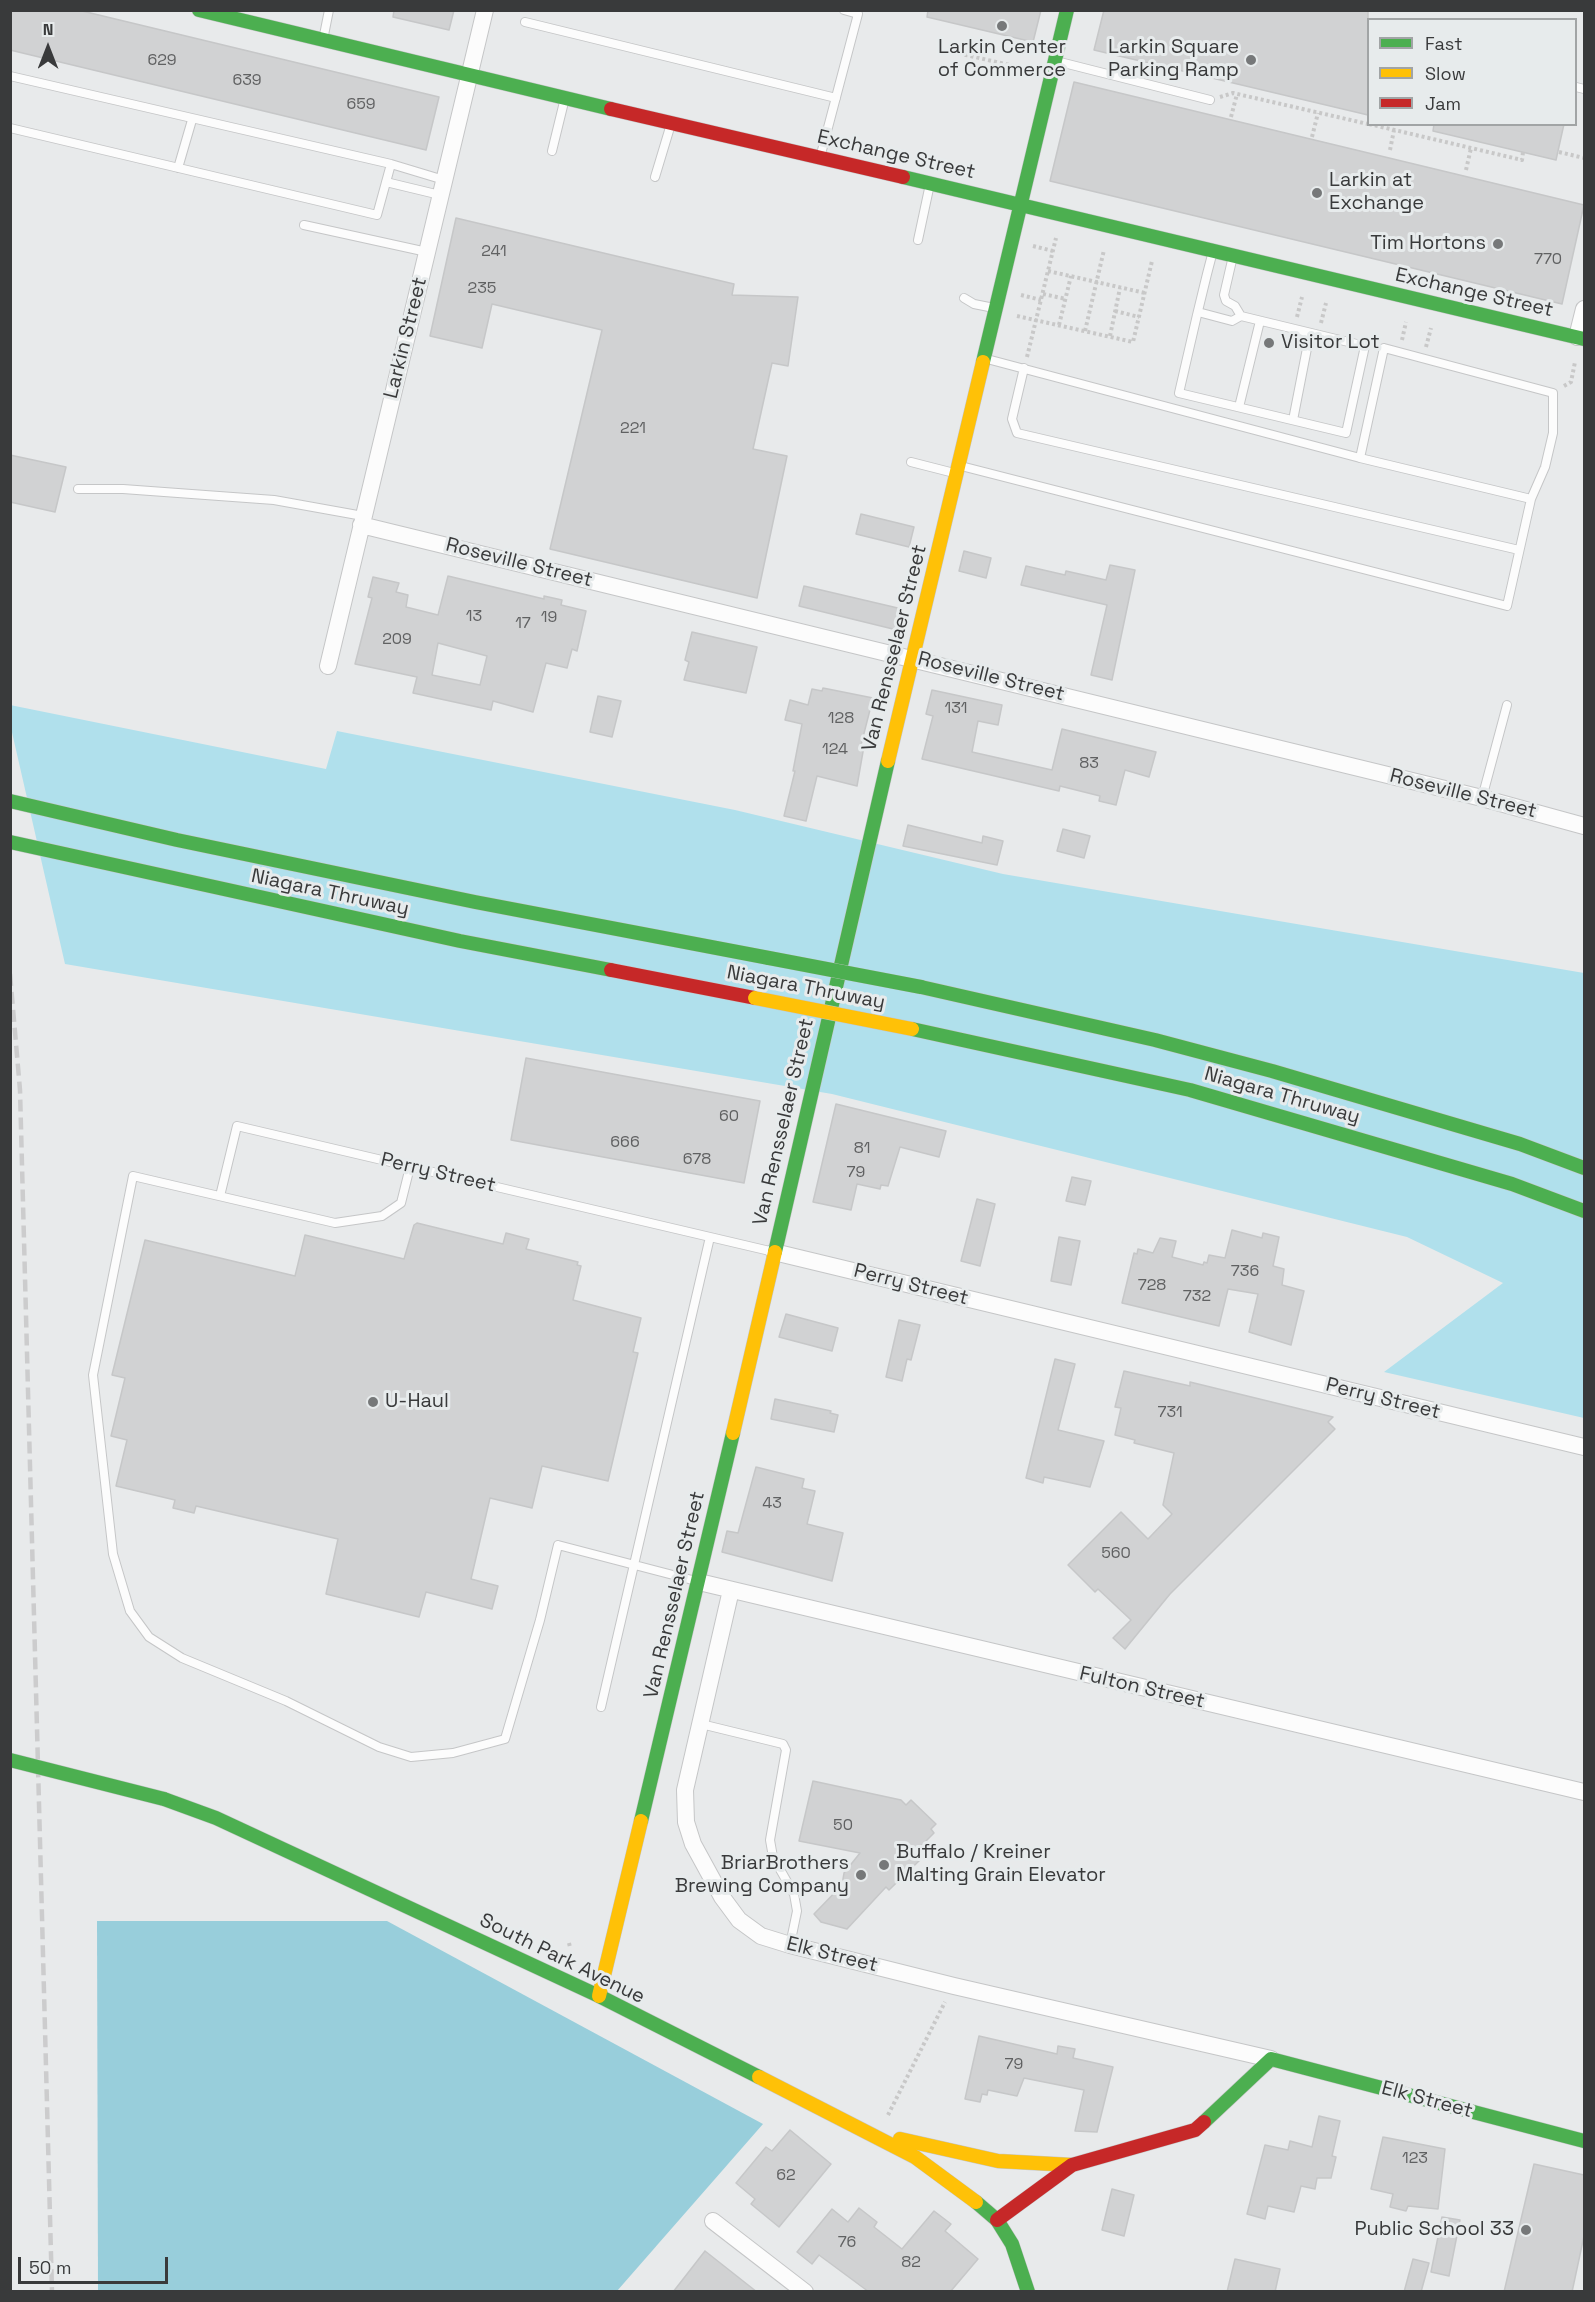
<!DOCTYPE html>
<style>
body{margin:0}
#map{position:relative;width:1595px;height:2302px;overflow:hidden;background:#e8eaeb;font-family:"Space Grotesk",sans-serif}
canvas{display:block}
.frame{position:absolute;inset:0;border:12px solid #393a3b;pointer-events:none}
.legend{position:absolute;left:1367px;top:18px;width:210px;height:108px;box-sizing:border-box;background:#e7ebec;border:2px solid #a1a4a5;margin:0;padding:8px 10px;list-style:none;font-size:18px;color:#393a3b}
.legend li{display:flex;align-items:center;gap:12px;height:30px}
.legend b{width:30px;border:2px solid #a1a4a5}
.north{position:absolute;left:18px;top:18px;width:60px;height:60px;-webkit-text-stroke:4px #e7ebec;paint-order:stroke;rotate:0deg;font-size:16px;font-weight:700;line-height:24px;text-align:center;color:#393a3b}
.north::after{content:'';display:block;margin:auto;width:21px;height:27px;background:#393a3b;clip-path:polygon(50% 0,100% 100%,50% 72%,0 100%)}
.scale{position:absolute;left:18px;top:2257px;width:150px;height:27px;box-sizing:border-box;border:3px solid #393a3b;border-top:0;padding-left:8px;font-size:18px;line-height:21px;white-space:nowrap;color:#393a3b;-webkit-text-stroke:4px #e7ebec;paint-order:stroke}
</style>
<div id="map">
<canvas width="1595" height="2302"></canvas>
<div class="frame"></div>
<ul class="legend">
<li><b style="height:8px;background:#4caf50"></b>Fast</li>
<li><b style="height:8px;background:#ffc107"></b>Slow</li>
<li><b style="height:8px;background:#c62828"></b>Jam</li>
</ul>
<div class="north">N</div>
<div class="scale">50 m</div>
</div>
<script>
const context = document.querySelector('canvas').getContext('2d');
context.lineJoin = 'round';
function fill(path, color) { context.fillStyle = color; context.fill(path, 'evenodd'); }
const shape = rows => new Path2D(rows.map(r => 'M' + r).join(''));
function stroke(path, color, width, dash) { context.strokeStyle = color; context.lineWidth = width; context.lineCap = dash ? 'butt' : 'round'; context.setLineDash(dash || []); context.stroke(path); }
function label(font, color, halo, rows, align = 'center') {
  context.font = font + ' "Space Grotesk",sans-serif'; context.lineWidth = 6; context.setLineDash([]); context.textBaseline = 'middle'; context.strokeStyle = halo; context.fillStyle = color; for (const [text, x, y, turn = 0] of rows) {
    context.save(); context.translate(x, y); context.rotate((+turn || 0) * Math.PI / 180); context.textAlign = isNaN(turn) ? turn : align; if (halo) context.strokeText(text, 0, 0); context.fillText(text, 0, 0); context.restore();
  }
}
fill(shape([
 [10,705,326,769,337,731,735,810,1003,874,1584,973,1584,1418,1384,1372,1503,1283,1407,1237,832,1094,65,964,11,728]
]), '#b0e0ec');
fill(shape([
 [97,1921,387,1921,763,2124,617,2291,98,2291]
]), '#98cedb');
const building = shape([
 [10,10,78,10,439,97,426,150,10,50,10,10],
 [394,10,454,10,449,30,393,17,394,10],
 [928,10,1041,10,1033,42,927,17,928,10],
 [1104,10,1368,10,1368,115,1094,50,1104,10],
 [1074,82,1584,205,1562,304,1050,181,1074,82],
 [1434,124,1564,124,1556,160,1433,131,1434,124],
 [456,218,734,284,732,295,798,297,788,366,772,363,753,449,787,456,757,598,550,549,602,330,492,304,482,348,430,336,456,218],
 [10,455,66,467,55,512,10,502,10,455],
 [861,514,914,527,909,547,856,534,861,514],
 [964,551,991,558,986,578,959,571,964,551],
 [1110,565,1135,570,1112,680,1091,675,1107,605,1021,585,1026,566,1065,575,1066,571,1106,580,1110,565],
 [448,576,544,599,544,596,562,600,561,605,586,611,577,651,572,649,567,668,546,663,533,712,493,701,491,710,413,693,417,677,355,664,372,598,368,597,373,577,399,583,396,592,408,595,406,607,438,615,448,576],
 [438,643,487,656,480,685,432,675,438,643],
 [804,586,902,609,897,630,799,606,804,586],
 [692,632,757,647,746,693,684,680,689,662,685,660,692,632],
 [823,688,873,698,861,745,864,746,857,786,817,776,806,821,784,816,795,771,793,771,802,724,785,720,790,700,808,705,812,689,822,691,823,688],
 [932,690,1002,705,998,725,978,721,972,752,1052,770,1062,729,1156,752,1149,777,1125,770,1116,805,1099,801,1100,796,1060,786,1059,791,922,759,933,716,926,714,932,690],
 [598,696,621,701,612,737,590,732,598,696],
 [908,825,982,843,983,836,1003,841,997,865,903,846,908,825],
 [1063,829,1090,836,1084,858,1057,851,1063,829],
 [526,1058,760,1101,744,1183,511,1140,526,1058],
 [836,1104,946,1131,939,1157,900,1147,888,1186,881,1185,880,1189,857,1184,851,1210,813,1202,836,1104],
 [1072,1177,1091,1181,1085,1205,1066,1201,1072,1177],
 [977,1199,995,1204,980,1266,961,1261,977,1199],
 [417,1223,503,1244,506,1233,529,1239,526,1249,578,1262,577,1265,581,1266,573,1300,641,1318,633,1352,638,1353,608,1481,542,1466,532,1508,490,1498,471,1579,498,1586,492,1609,426,1592,419,1617,326,1594,338,1539,196,1506,194,1513,173,1508,175,1500,116,1486,127,1440,111,1436,125,1378,112,1375,145,1240,295,1276,305,1235,404,1259,414,1225,417,1223],
 [1232,1230,1262,1238,1263,1233,1279,1237,1273,1266,1284,1269,1282,1285,1304,1291,1291,1345,1249,1332,1258,1294,1228,1289,1219,1326,1122,1303,1134,1253,1137,1254,1138,1249,1153,1253,1160,1238,1176,1241,1172,1257,1203,1265,1204,1262,1207,1263,1209,1255,1225,1258,1232,1230],
 [1059,1237,1080,1241,1071,1285,1051,1281,1059,1237],
 [786,1314,838,1328,832,1351,779,1337,786,1314],
 [899,1320,920,1325,911,1360,907,1359,902,1381,886,1377,899,1320],
 [1055,1359,1075,1364,1058,1430,1104,1441,1090,1487,1044,1477,1043,1483,1026,1478,1055,1359],
 [1124,1371,1190,1386,1190,1382,1333,1417,1328,1422,1335,1429,1170,1594,1125,1649,1113,1638,1131,1620,1098,1589,1095,1592,1068,1565,1121,1512,1148,1539,1172,1514,1163,1505,1174,1453,1134,1443,1135,1440,1115,1435,1121,1408,1115,1407,1124,1371],
 [775,1399,831,1411,830,1413,838,1415,834,1432,771,1419,775,1399],
 [756,1467,804,1479,802,1488,815,1491,807,1524,843,1533,832,1581,722,1552,727,1531,738,1533,756,1467],
 [813,1781,901,1800,906,1805,911,1800,936,1824,931,1829,934,1833,913,1854,920,1860,889,1890,886,1887,847,1929,821,1922,814,1914,842,1885,844,1873,860,1853,799,1841,813,1781],
 [979,2036,1057,2054,1058,2046,1075,2049,1073,2058,1113,2067,1097,2132,1075,2131,1084,2090,1024,2078,1017,2096,988,2090,987,2095,982,2094,980,2102,965,2099,979,2036],
 [1319,2116,1340,2121,1332,2156,1336,2157,1331,2178,1317,2178,1315,2189,1301,2186,1294,2212,1268,2206,1265,2219,1247,2214,1265,2145,1288,2150,1290,2141,1312,2147,1319,2116],
 [790,2130,831,2164,779,2227,751,2204,755,2199,736,2183,766,2147,772,2151,790,2130],
 [1383,2137,1445,2149,1438,2209,1408,2206,1406,2211,1390,2207,1393,2194,1371,2189,1383,2137],
 [1534,2164,1584,2175,1584,2236,1572,2292,1504,2292,1534,2164],
 [1112,2189,1134,2195,1124,2236,1102,2230,1112,2189],
 [859,2208,877,2222,874,2227,902,2249,934,2211,951,2224,945,2231,978,2259,950,2292,869,2292,819,2255,812,2264,797,2252,832,2209,848,2222,859,2208],
 [1442,2217,1460,2220,1449,2276,1431,2272,1442,2217],
 [705,2251,757,2292,673,2292,705,2251],
 [1235,2259,1280,2269,1275,2292,1227,2292,1235,2259],
 [1413,2259,1429,2263,1421,2292,1404,2292,1413,2259]
]);
fill(building, '#d1d2d3');
stroke(building, '#c6c7c8', 1.5);
const lane = shape([
 [525,22,836,98],
 [323,40,329,10],
 [1056,61,1210,100],
 [10,76,391,164,444,180],
 [1576,87,1584,89],
 [10,128,377,215,391,164],
 [552,151,564,102],
 [821,154,858,14,844,10],
 [178,168,192,120],
 [655,177,671,124],
 [386,182,440,195],
 [304,225,427,252],
 [918,240,930,184],
 [1233,256,1224,295,1226,301,1235,306,1241,316],
 [964,298,974,304,994,308],
 [1198,312,1232,321,1241,316,1365,346,1346,433,1179,393,1197,315,1207,274,1213,251],
 [1024,368,1012,419,1017,433,1519,550],
 [1239,407,1260,321],
 [1293,420,1310,333],
 [1360,458,1384,348,1553,393,1553,433,1545,467,1531,499],
 [911,462,954,473],
 [961,466,1507,606,1531,499,1360,458,987,359],
 [78,489,123,489,274,500,363,516],
 [1482,798,1507,705],
 [410,1167,401,1203,382,1216,335,1223,133,1176,93,1375,113,1554,130,1611,149,1637,182,1658,286,1701,379,1747,411,1757,453,1753,505,1739,540,1620,558,1545,696,1581],
 [220,1196,237,1126,774,1252],
 [601,1707,710,1237],
 [701,1724,783,1744,786,1750,770,1840,773,1857,794,1894,797,1911,790,1945]
]);
const street = shape([
 [1577,337,1584,309],
 [361,525,1482,798,1584,826],
 [328,666,485,10],
 [774,1252,1584,1447],
 [699,1582,1584,1792],
 [731,1590,685,1790,686,1822,693,1844,722,1897,739,1920,761,1936,790,1945,954,1986,1271,2059],
 [713,2221,805,2292]
]);
const fast = shape([
 [199,10,611,109],
 [903,177,1584,339],
 [983,362,1067,10],
 [10,801,177,840,475,902,769,958],
 [10,842,460,941,611,970],
 [921,987,1155,1040,1272,1071,1520,1144,1584,1168],
 [912,1029,1190,1090,1512,1184,1584,1211],
 [775,1252,888,761],
 [164,1799,216,1818,599,1996,759,2077],
 [641,1821,733,1433],
 [1204,2122,1271,2059,1584,2141],
 [976,2202,997,2220,1012,2244,1028,2292]
]);
const slow = shape([
 [888,761,983,362],
 [733,1433,775,1252],
 [599,1996,641,1821],
 [759,2077,915,2157,976,2202],
 [900,2139,998,2161,1072,2165]
]);
const jam = shape([
 [611,109,903,177],
 [611,970,755,998],
 [997,2220,1072,2165,1195,2130,1204,2122]
]);
stroke(lane, '#c5c6c7', 10);
stroke(street, '#c5c6c7', 18);
stroke(fast, '#c5c6c7', 15);
stroke(slow, '#c5c6c7', 15);
stroke(jam, '#c5c6c7', 15);
stroke(shape([
 [953,52,1031,70],
 [1220,97,1233,93,1368,124],
 [1231,117,1237,94],
 [1369,124,1522,160,1523,152],
 [1312,137,1318,113],
 [1390,150,1394,130],
 [1559,152,1584,158],
 [1466,170,1471,148],
 [1033,246,1053,251],
 [1048,271,1145,293],
 [1043,294,1066,299],
 [1021,295,1041,300],
 [1115,311,1139,317],
 [1017,316,1133,342,1152,261],
 [1297,317,1302,297],
 [1321,323,1326,303],
 [1059,325,1071,276],
 [1085,331,1104,250],
 [1110,336,1120,288],
 [1402,340,1406,322],
 [1426,347,1431,328],
 [1027,357,1056,238],
 [1564,386,1571,382,1575,362],
 [569,1943,570,1947],
 [888,2115,945,2002]
]), '#c8c8c8', 4, [3, 3]);
stroke(lane, '#fcfcfc', 8);
stroke(street, '#fcfcfc', 16);
stroke(fast, '#4caf50', 14);
stroke(slow, '#ffc107', 14);
stroke(jam, '#c62828', 14);
stroke(shape([
 [10,974,20,1090,52,2292]
]), '#cccccd', 4.5, [12, 6]);
const fastBridge = shape([
 [769,958,921,987],
 [10,1760,164,1799]
]);
const slowBridge = shape([
 [755,998,912,1029]
]);
stroke(fastBridge, '#c5c6c7', 15, []);
stroke(slowBridge, '#c5c6c7', 15, []);
stroke(fastBridge, '#4caf50', 14);
stroke(slowBridge, '#ffc107', 14);
for (const [x, y, r, color] of [
 [1002,26,6,"#767879"],
 [1251,60,6,"#767879"],
 [1317,193,6,"#767879"],
 [1498,244,6,"#767879"],
 [1269,343,6,"#767879"],
 [373,1402,6,"#767879"],
 [884,1865,6,"#767879"],
 [861,1875,6,"#767879"],
 [1526,2230,6,"#767879"]
]) { const dot = new Path2D(); dot.arc(x, y, r, 0, 2 * Math.PI); context.fillStyle = color; context.fill(dot); stroke(dot, '#e7ebec', 2); }
label('16px', '#606162', null, [
 ["629",162,61],
 ["639",247,81],
 ["659",361,105],
 ["241",494,252],
 ["770",1548,260],
 ["235",482,289],
 ["221",633,429],
 ["13",474,617],
 ["19",549,618],
 ["17",523,624],
 ["209",397,640],
 ["131",956,709],
 ["128",841,719],
 ["124",835,750],
 ["83",1089,764],
 ["60",729,1117],
 ["666",625,1143],
 ["81",862,1149],
 ["678",697,1160],
 ["79",856,1173],
 ["736",1245,1272],
 ["728",1152,1286],
 ["732",1197,1297],
 ["731",1170,1413],
 ["43",772,1504],
 ["560",1116,1554],
 ["50",843,1826],
 ["79",1014,2065],
 ["123",1415,2159],
 ["62",786,2176],
 ["76",847,2243],
 ["82",911,2263]
]);
label('20px', '#393a3b', '#e7ebec', [
 ["Larkin Center",1002,48,"center"],
 ["of Commerce",1002,71,"center"],
 ["Larkin Square",1239,48],
 ["Parking Ramp",1239,71],
 ["Larkin at",1329,181,"left"],
 ["Exchange",1329,204,"left"],
 ["Tim Hortons",1486,244],
 ["Visitor Lot",1281,343,"left"],
 ["U-Haul",385,1402,"left"],
 ["Buffalo / Kreiner",896,1853,"left"],
 ["Malting Grain Elevator",896,1876,"left"],
 ["BriarBrothers",849,1864],
 ["Brewing Company",849,1887],
 ["Public School 33",1514,2230]
], 'right');
label('20px', '#393a3b', '#e7ebec', [
 ["Exchange Street",896,155,13],
 ["Exchange Street",1474,293,13],
 ["Larkin Street",406,338,-76],
 ["Roseville Street",519,563,14],
 ["Van Rensselaer Street",895,648,-76],
 ["Roseville Street",991,677,14],
 ["Roseville Street",1463,794,14],
 ["Niagara Thruway",330,893,12],
 ["Niagara Thruway",806,988,11],
 ["Niagara Thruway",1282,1096,16],
 ["Van Rensselaer Street",784,1122,-77],
 ["Perry Street",438,1173,13],
 ["Perry Street",911,1285,14],
 ["Perry Street",1383,1399,14],
 ["Van Rensselaer Street",675,1595,-77],
 ["Fulton Street",1142,1688,13],
 ["Elk Street",832,1955,14],
 ["South Park Avenue",562,1959,26],
 ["Elk Street",1427,2100,15]
]);
</script>
